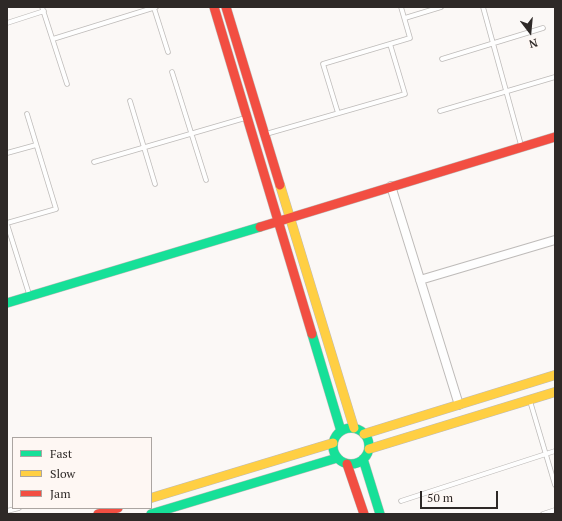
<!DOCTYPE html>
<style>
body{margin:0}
#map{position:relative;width:562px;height:521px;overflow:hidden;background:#fbf8f6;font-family:"PT Serif",serif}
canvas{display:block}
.frame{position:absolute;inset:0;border:8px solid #2e2927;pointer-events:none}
.legend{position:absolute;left:12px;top:437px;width:140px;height:72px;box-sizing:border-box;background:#fef7f3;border:1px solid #aba5a1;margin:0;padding:5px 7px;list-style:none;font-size:12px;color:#2e2927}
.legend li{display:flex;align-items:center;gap:8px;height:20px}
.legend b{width:20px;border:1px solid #aba5a1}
.north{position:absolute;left:510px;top:12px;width:40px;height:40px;-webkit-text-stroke:3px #fef7f3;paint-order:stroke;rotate:164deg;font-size:11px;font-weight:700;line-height:16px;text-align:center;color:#2e2927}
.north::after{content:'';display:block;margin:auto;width:14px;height:18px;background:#2e2927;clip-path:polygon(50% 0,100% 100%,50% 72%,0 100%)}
.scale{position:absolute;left:420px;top:491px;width:78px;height:18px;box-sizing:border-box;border:2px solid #2e2927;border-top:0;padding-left:5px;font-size:12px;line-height:14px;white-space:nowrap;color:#2e2927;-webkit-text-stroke:3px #fef7f3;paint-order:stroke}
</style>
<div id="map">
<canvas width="562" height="521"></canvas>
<div class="frame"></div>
<ul class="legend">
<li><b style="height:5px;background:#16e098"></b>Fast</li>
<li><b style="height:5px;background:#ffcf43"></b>Slow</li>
<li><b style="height:5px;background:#f24e42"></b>Jam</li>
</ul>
<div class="north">N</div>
<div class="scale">50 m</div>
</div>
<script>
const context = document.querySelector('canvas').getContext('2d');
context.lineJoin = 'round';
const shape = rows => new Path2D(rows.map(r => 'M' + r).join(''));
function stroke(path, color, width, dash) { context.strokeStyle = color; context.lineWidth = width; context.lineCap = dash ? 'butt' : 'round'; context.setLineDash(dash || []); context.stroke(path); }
const lane = shape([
 [42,7,67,84],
 [483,7,521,145],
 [154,8,168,52],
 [405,18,441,7],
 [7,23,44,11],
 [53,39,156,7],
 [442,59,543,28],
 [172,72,206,180],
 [130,101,155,184],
 [440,111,555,77],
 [338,113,323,64,410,38,401,7],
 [266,134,405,94,390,44],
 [7,153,36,145],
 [94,162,245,118],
 [7,223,56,209,27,114],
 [7,224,29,294],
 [530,401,555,485],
 [401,501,555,451],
 [7,511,19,508],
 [543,514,555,510]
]);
const street = shape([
 [391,186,459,405],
 [420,280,555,240]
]);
const fast = shape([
 [7,303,260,227],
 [312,334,341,431],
 '333 446a18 18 0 1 1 36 0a18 18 0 1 1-36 0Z',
 [363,459,380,514],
 [151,514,337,458]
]);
const slow = shape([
 [280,185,354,428],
 [364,434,555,375],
 [369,449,555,392],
 [151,498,333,443]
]);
const jam = shape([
 [214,7,312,334],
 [226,7,280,185],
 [260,227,555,137],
 [347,464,364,514],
 [98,514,118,508]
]);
stroke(lane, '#bebbb9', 5.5);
stroke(street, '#bebbb9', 10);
stroke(fast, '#bebbb9', 10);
stroke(slow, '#bebbb9', 10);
stroke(jam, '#bebbb9', 10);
stroke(lane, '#fefefe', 4);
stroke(street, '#fefefe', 8);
stroke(fast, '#16e098', 9);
stroke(slow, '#ffcf43', 9);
stroke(jam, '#f24e42', 9);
</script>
